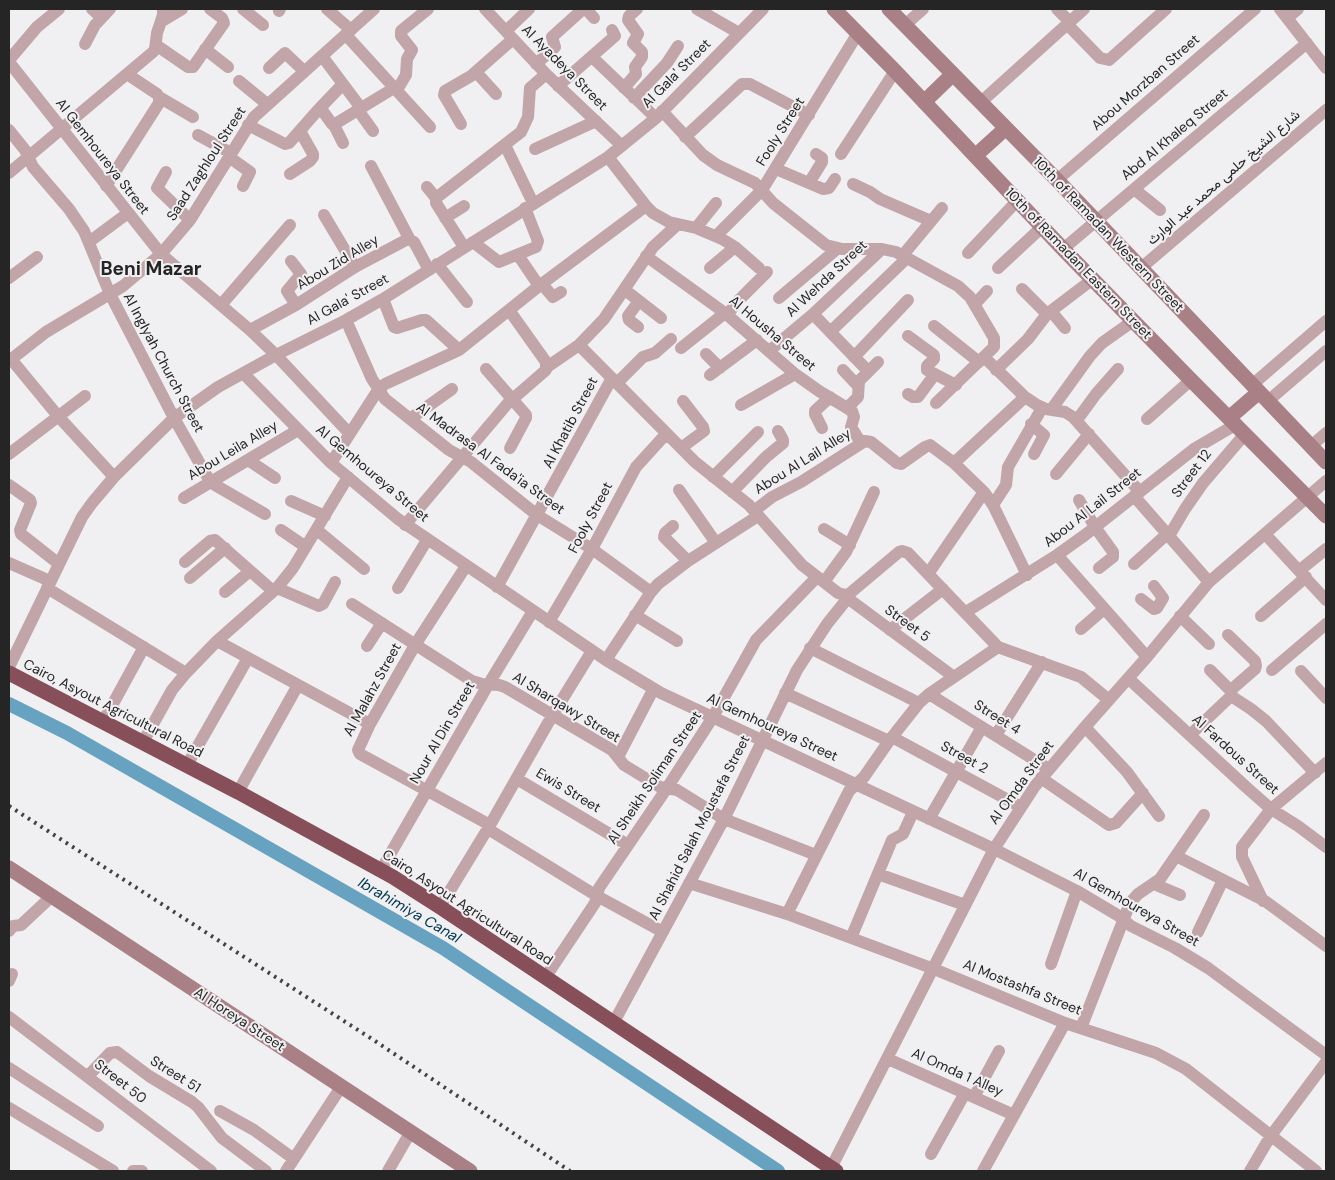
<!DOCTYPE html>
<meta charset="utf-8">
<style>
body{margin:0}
#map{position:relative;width:1335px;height:1180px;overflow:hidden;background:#f0f0f2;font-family:"DM Sans",sans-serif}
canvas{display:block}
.frame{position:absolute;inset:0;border:10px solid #252526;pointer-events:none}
</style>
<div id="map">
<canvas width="1335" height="1180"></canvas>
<div class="frame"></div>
</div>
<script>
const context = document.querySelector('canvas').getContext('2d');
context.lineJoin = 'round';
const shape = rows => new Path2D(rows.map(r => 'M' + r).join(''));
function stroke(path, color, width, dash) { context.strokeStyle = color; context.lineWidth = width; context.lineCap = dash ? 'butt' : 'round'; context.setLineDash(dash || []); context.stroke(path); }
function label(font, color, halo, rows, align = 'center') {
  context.font = font + ' "DM Sans",Vazirmatn,sans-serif'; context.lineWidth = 4; context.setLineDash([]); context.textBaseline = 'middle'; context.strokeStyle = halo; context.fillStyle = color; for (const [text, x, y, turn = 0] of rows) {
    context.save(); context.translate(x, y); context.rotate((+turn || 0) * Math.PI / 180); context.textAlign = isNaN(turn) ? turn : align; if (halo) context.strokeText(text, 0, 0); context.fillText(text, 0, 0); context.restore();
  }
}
stroke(shape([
 [9,704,67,733,443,948,778,1171]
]), '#67a2c0', 14);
stroke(shape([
 [92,9,101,17],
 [243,9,263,25],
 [327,9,351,30],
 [485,9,546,74,622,146],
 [586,9,594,18],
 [697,9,739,33],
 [1057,9,1070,22],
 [1280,9,1326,68],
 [279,11,280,9],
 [1287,18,1298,9],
 [162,21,182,9],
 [1067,24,1100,58,1109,60,1166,9],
 [905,25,923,9],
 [506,31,529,9],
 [346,35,430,127],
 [85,44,95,25,110,9],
 [156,45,188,67,193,67,224,23,222,18,210,9],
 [205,49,228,67],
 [322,56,361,108],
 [592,57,656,118],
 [9,60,37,27,59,9],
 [9,62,161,254,250,330,276,355,349,433],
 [536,64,555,47,552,37,583,9],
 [269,68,285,53,304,71],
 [476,72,496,94],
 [239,81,267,104],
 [558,86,615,36,612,30],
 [624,88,636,74,635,67,642,57,642,52,633,43,638,34,628,20,629,16,637,9],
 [397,90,406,75,407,59,412,50,401,36,401,31,428,9],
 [159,97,193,117],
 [634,98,667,63,678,46],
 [981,102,1084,9],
 [319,109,343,84],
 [358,110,373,131],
 [662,111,703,155,717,165,755,183,773,203,826,245,842,249,882,249,896,252,958,286,970,297,994,338,994,347,936,403],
 [461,124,444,95,445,91,471,76,513,39],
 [248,125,285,144,289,143,318,110,322,110,332,124,335,124,394,88],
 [334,125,343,143],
 [9,130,25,150,33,167,69,209,84,231,110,294,174,418,208,478,215,485,265,514],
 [198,135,231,153],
 [685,137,742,84,750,84,809,115],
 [505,145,533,203],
 [535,149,596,121],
 [841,154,895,71],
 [229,157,250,172,243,186],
 [608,157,646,206,653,213,669,222,696,228,722,239,735,247,759,268],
 [371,166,410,240],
 [776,169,823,189,829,188,835,179],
 [166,172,157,188,190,220],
 [9,173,153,52,155,49,157,33,163,15,163,9],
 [290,174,310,161,313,157,313,154,300,131],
 [1057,180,1255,9],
 [809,183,822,162,822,158,816,154],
 [853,184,870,192,880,199,931,221],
 [106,186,159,103,159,97,157,94,127,74],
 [427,187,436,198],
 [1134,189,1160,210],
 [324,215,355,267],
 [445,218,464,206],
 [696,228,716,203],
 [716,236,762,190,858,33],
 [89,242,128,213],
 [473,242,499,262,536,247,538,241,525,208],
 [464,247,436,203,436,198,521,132,528,117,530,88,546,74],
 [1063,249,1307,43],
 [968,253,1017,201],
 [518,255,539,286],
 [903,255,942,208],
 [646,256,725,313,795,374,819,391,852,411,854,417,851,427,861,443],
 [291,261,301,274,287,291,296,305],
 [437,264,467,302],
 [710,268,735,247],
 [998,268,1042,227],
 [1141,268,1326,110],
 [9,278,37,257],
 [542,284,553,297,561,292],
 [1022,289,1047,314],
 [625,290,661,318],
 [779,298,837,249],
 [383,299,394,327,397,328,422,320,426,320,459,350],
 [975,304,987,291],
 [221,305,290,225],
 [1051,311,1065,328],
 [813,314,868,371],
 [727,315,739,300,767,272],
 [346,320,372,379,385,399,449,450,471,462,537,515,592,549,651,592],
 [934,326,979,362],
 [638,327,629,320,628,316,639,301],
 [250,330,296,305,355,267,408,239,414,242,429,270],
 [830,332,907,258],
 [908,336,934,355,934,359,927,366,927,370,956,385],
 [579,345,695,462,749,505,802,565,838,593,845,595,849,594,899,552,902,551,908,553,998,647,1081,677,1109,700],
 [681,348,725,313],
 [769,351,813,314,882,249],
 [706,354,720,368],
 [854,357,908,300],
 [984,357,1025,397,1037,405,1046,409,1065,412,1073,417,1140,492],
 [11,359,58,416,114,477],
 [9,361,46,332,123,286,161,254,190,220,254,117,374,9],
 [547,367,579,345,604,319,653,247,678,224],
 [486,369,526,415,526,418,510,448],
 [843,370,858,386],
 [996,370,1028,339,1047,314,1093,279],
 [243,373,331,463,398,519,606,660,661,693,994,849,1077,891,1119,916,1131,926,1175,948,1208,968,1326,1055],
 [710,375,757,340],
 [617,383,643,357,655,353,671,339],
 [1252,385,1326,321],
 [908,394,913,397,918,397,935,374],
 [1268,401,1326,351],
 [741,405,795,374],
 [848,407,858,397,859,381,878,362],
 [1051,410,1090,356,1102,343,1133,321],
 [410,419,452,389],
 [1147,419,1191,380],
 [1077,420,1096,394,1118,369],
 [1031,424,1044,435,1034,454],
 [822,428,815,414,815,411,830,397],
 [1311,446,1326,433],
 [681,448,704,431,703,427,683,401],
 [9,454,85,396],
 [248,460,275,478],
 [331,463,378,390,385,384,459,350,539,286,646,206],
 [954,463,1025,397],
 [1056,474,1089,434],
 [713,477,758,432],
 [9,485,30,500,31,503,20,530,21,534,59,564],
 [679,490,716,543],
 [732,492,766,457,783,443,783,440,778,431],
 [1134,496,1209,582],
 [184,498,298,430],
 [1079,500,1095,527,1113,552,1113,557,1099,568],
 [291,501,325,516],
 [993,505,1006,485,1008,467,1042,408],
 [754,511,772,497,801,482,865,441,871,442,897,463,901,464,925,447,930,445,954,463,984,492,993,505,1027,575],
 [405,525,508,403,546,370,546,362,509,310],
 [673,526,665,533,664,537,688,561],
 [824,529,850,545],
 [281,530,306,547],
 [317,530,364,569],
 [1265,534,1326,600],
 [1169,536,1185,509,1203,483,1245,434],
 [1057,555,1147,657],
 [185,562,210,541,215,540,273,591],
 [9,563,50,581],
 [1134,564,1167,534],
 [466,566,415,645,370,724,358,750,360,754,490,825],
 [1300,570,1326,549],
 [928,574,984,492],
 [190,578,225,548],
 [824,582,846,552,874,492],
 [497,587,612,378],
 [47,588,186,673],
 [277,588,319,606,323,604,335,582],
 [398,588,427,540],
 [225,592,250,571],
 [842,594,954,677],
 [1141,599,1154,609,1157,608,1163,598,1154,586],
 [352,604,472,681,482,684,499,685,505,687,612,750,624,765,660,787,677,790,724,819,816,855],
 [966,612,1057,555,1085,535,1194,449,1235,425],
 [635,615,677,641],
 [1180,616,1209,644],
 [1261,616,1306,577],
 [549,622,592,549,636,467,666,434],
 [1081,629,1104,609],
 [890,630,943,589],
 [1228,635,1255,661,1256,666,1255,669,1232,689,1231,696,1251,709,1266,721,1315,773],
 [217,641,370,724],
 [367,646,382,623],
 [810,648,919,703],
 [606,660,651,592,658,584,688,561,758,516],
 [9,667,82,517,92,503,114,477,174,418,218,387,276,355,346,320,383,299,608,157,656,118,763,9],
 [1210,670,1231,691],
 [1272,670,1326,624],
 [1301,671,1326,698],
 [1129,679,1246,787,1271,809,1298,826,1326,847],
 [785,693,889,741],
 [929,694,1049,769],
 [103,722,144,647],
 [1085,727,1127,772,1159,816],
 [996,735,1042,662],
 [1190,735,1231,696],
 [892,737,1021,807],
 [143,742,172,690,186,673,217,641,277,588,293,568,348,477],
 [618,757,653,690],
 [187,765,248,658],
 [1041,778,1109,825,1116,823,1143,793],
 [517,779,628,845],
 [238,792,298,685],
 [929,819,982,727],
 [488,829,597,896,663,932],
 [1176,856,1265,901,1326,946],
 [381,870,488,685,533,611],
 [878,874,965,905],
 [689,883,787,914,934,969,1065,1023,1156,1053,1186,1069,1316,1171],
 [1154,884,1180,895],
 [1263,901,1242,857,1242,847,1271,809,1326,763],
 [440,907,490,825,552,716,592,651],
 [787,914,849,791,864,777,889,741,919,703,929,694,998,647],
 [9,931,13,926,21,925,52,896],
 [1198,932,1223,880],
 [851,938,892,840,903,834,913,812],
 [1051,964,1077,891],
 [545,978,595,903,599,888,667,788,713,717,756,640,817,577],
 [9,981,12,974],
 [9,1017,211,1171],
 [614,1022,724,819,797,670,827,624,847,599],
 [1081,1028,1130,903,1138,894,1160,879,1204,815],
 [888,1059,1014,1115],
 [9,1068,98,1126],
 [88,1076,110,1053,117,1052,149,1076,192,1102,198,1107,222,1138,266,1171],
 [974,1097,999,1051],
 [9,1108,113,1171],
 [220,1111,254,1130,294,1159],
 [931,1154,965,1093],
 [831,1168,994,849,1035,786,1085,727,1147,657,1209,582,1326,481],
 [133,1171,142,1171],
 [286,1171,341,1087],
 [388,1171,410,1133],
 [983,1171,1065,1023],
 [1250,1171,1270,1137,1326,1062]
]), '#c2a5a9', 12);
stroke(shape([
 [834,9,895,71,1063,249,1191,380,1326,516],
 [889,9,1057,180,1326,462],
 [924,102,953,74],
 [975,156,1006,128],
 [1229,418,1259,392],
 [9,868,470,1171]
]), '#aa8087', 15);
stroke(shape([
 [9,673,238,792,393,877,440,907,836,1171]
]), '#874f59', 15);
stroke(shape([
 [9,806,372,1039,570,1171]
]), '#424243', 4, [2.5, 5]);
label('14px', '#252526', '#f0f0f2', [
 ["Al Ayadeya Street",564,68,45],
 ["Al Gala' Street",677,74,-45],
 ["Abou Morzban Street",1146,83,-41],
 ["Fooly Street",781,132,-58],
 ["Abd Al Khaleq Street",1175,135,-40],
 ["Al Gemhoureya Street",102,157,52],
 ["Saad Zaghloul Street",207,164,-57],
 ["شارع الشيخ حلمى محمد عبد الوارث",1224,178,-41],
 ["10th of Ramadan Western Street",1108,235,46],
 ["Abou Zid Alley",338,263,-31],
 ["10th of Ramadan Eastern Street",1078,264,46],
 ["Al Wehda Street",827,279,-43],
 ["Al Gala' Street",348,300,-29],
 ["Al Housha Street",772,334,40],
 ["Al Inglyah Church Street",163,363,62],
 ["Al Khatib Street",571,423,-62],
 ["Abou Leila Alley",233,451,-31],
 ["Al Madrasa Al Fada'ia Street",490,459,36],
 ["Abou Al Lail Alley",803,462,-32],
 ["Al Gemhoureya Street",372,474,40],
 ["Street 12",1192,474,-53],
 ["Abou Al Lail Street",1093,508,-38],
 ["Fooly Street",591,518,-62],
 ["Street 5",907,624,36],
 ["Al Malahz Street",373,690,-61],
 ["Al Sharqawy Street",566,708,31],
 ["Cairo, Asyout Agricultural Road",113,709,27],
 ["Street 4",997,718,32],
 ["Al Gemhoureya Street",772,728,25],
 ["Nour Al Din Street",443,733,-60],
 ["Al Fardous Street",1235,755,42],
 ["Street 2",964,758,29],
 ["Al Sheikh Soliman Street",655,778,-56],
 ["Al Omda Street",1022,783,-54],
 ["Ewis Street",568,791,31],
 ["Al Shahid Salah Moustafa Street",700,828,-63],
 ["Cairo, Asyout Agricultural Road",467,908,33],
 ["Al Gemhoureya Street",1136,908,30],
 ["Al Mostashfa Street",1022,988,22],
 ["Al Horeya Street",239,1020,33],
 ["Al Omda 1 Alley",957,1073,24],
 ["Street 51",175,1075,32],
 ["Street 50",120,1082,38]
]);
label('italic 15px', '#01374d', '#f0f0f2', [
 ["Ibrahimiya Canal",409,911,30]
]);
label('bold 19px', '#252526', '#f0f0f2', [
 ["Beni Mazar",151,270]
]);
</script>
